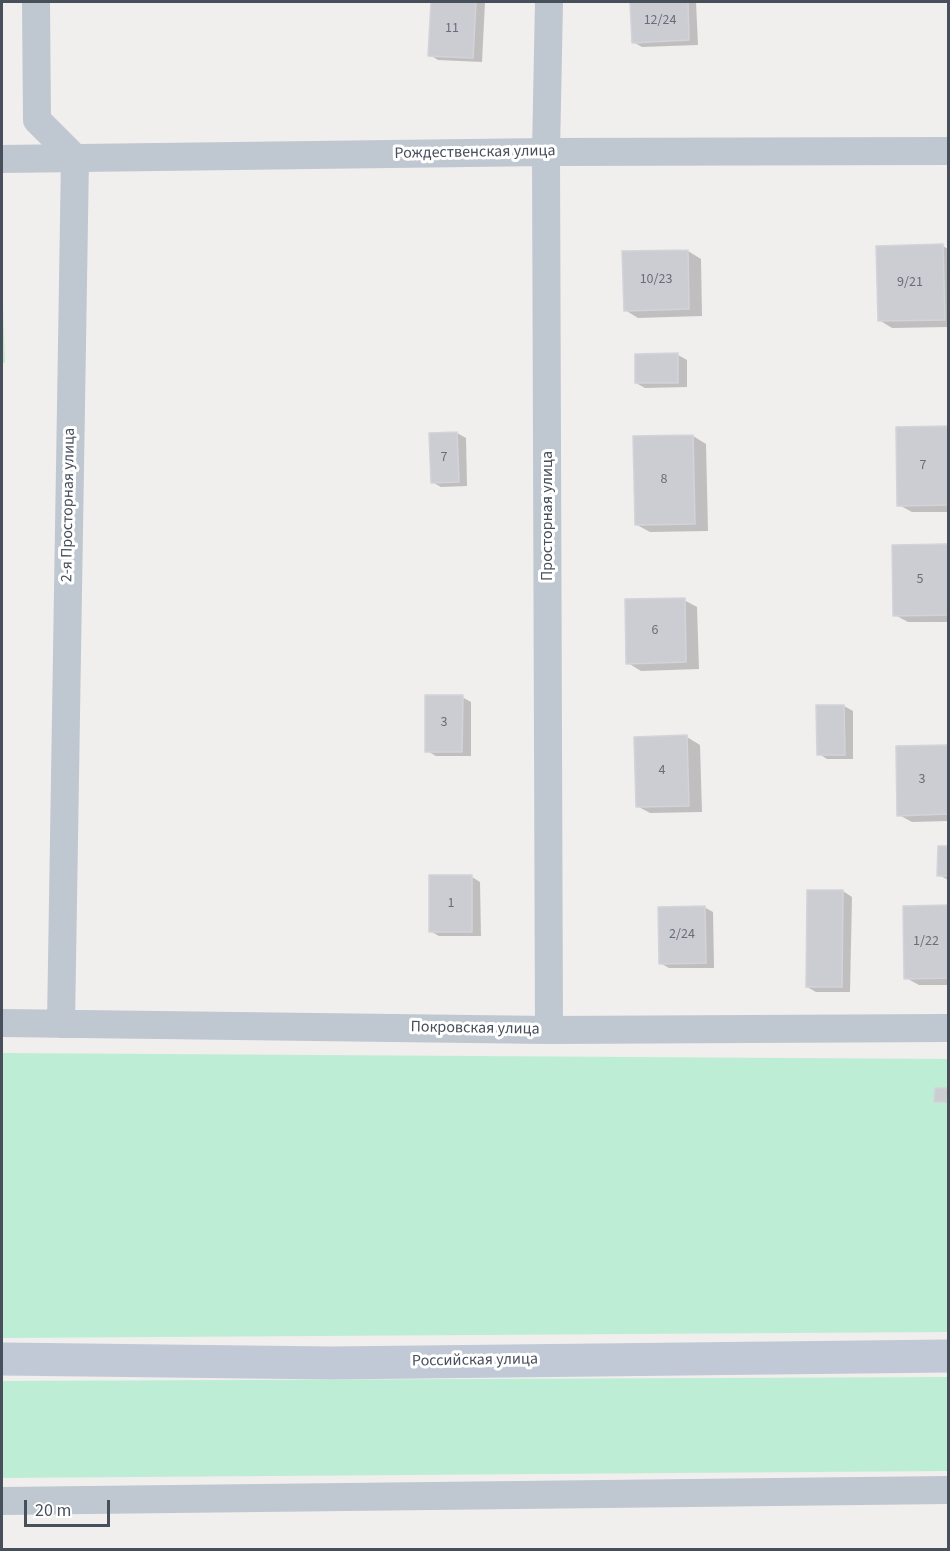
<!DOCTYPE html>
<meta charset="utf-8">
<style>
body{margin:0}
#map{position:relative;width:950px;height:1551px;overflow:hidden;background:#f1eeee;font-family:"Source Sans 3",sans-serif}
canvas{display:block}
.frame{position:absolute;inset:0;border:3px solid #474f5b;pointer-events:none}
.scale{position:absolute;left:24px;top:1500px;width:86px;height:27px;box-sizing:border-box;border:3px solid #474f5b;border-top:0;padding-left:8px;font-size:18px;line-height:21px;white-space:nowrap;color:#474f5b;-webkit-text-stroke:4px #fff;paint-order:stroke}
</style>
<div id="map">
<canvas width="950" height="1551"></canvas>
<div class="frame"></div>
<div class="scale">20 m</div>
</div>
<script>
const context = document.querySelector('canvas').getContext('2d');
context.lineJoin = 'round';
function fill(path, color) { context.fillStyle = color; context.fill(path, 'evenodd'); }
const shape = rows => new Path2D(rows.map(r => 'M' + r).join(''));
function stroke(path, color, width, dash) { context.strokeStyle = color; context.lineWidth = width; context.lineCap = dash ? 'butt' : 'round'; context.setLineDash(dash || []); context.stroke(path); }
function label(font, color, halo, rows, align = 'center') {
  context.font = font + ' "Source Sans 3",sans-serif'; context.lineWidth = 6; context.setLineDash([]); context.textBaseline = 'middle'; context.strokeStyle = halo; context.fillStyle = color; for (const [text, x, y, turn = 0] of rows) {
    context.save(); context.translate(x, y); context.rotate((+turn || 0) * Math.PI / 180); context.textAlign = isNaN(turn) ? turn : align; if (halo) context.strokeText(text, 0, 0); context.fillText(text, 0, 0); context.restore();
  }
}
fill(shape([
 [2,276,5,363,2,363],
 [2,1053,948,1059,948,1332,2,1338],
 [948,1377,948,1471,2,1478,2,1381]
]), '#beedd5');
fill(shape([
 [432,2,485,2,482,62,438,60,430,55],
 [632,2,696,2,698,45,642,47,633,42],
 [943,246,948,249,948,327,892,328,879,320],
 [688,251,701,259,702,316,638,318,625,310],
 [678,355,687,360,687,387,645,388,636,383],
 [948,427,948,512,912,512,899,505,897,428],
 [457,433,466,438,467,486,441,487,432,482],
 [693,436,706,444,708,531,650,532,637,525,635,438],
 [948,545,948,622,908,622,895,615,893,547],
 [684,600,697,607,699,669,641,671,628,663],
 [462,697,471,702,471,756,436,756,427,751],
 [844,706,853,711,853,759,827,759,819,754],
 [687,737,700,745,702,812,650,813,637,806],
 [948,747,948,821,912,822,899,815,897,748],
 [939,848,948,848,948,880,939,875],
 [472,877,480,882,481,936,439,936,430,931],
 [843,891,852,897,850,992,816,992,807,987],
 [948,906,948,985,919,985,906,978,904,908],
 [704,907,713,912,714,968,669,968,660,963],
 [947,1090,948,1103,936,1101]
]), '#0003');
const building = shape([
 [431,2,476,2,473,58,428,56,431,2],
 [630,2,688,2,689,40,632,43,630,2],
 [943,244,945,320,878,321,876,246,943,244],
 [688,250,689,309,624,311,622,251,688,250],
 [678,353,678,383,635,383,635,354,678,353],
 [948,426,948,505,897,506,896,427,948,426],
 [457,432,459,482,431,483,429,433,457,432],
 [693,435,695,524,635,525,633,436,693,435],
 [948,544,948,615,893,616,892,545,948,544],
 [685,598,686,662,626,664,625,599,685,598],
 [425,695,463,695,462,752,425,752,425,695],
 [816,705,844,705,845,755,817,755,816,705],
 [687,735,689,806,636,807,634,737,687,735],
 [948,745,948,814,897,816,896,746,948,745],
 [938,846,948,846,948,876,937,876,938,846],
 [429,875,472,875,472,932,429,932,429,875],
 [807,890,843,890,842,987,806,987,807,890],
 [948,905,948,978,904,979,903,906,948,905],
 [705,906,706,963,659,964,658,907,705,906],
 [935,1088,948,1088,947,1102,934,1102,935,1088]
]);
fill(building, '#cbcdd3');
stroke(building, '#d2d4d9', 1.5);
stroke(shape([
 [36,2,37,120,75,158,61,1024],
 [549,2,546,152,549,1030],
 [2,159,546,152,948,151],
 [2,1023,549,1030,948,1028],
 [2,1501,948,1490]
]), '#bfc7d0', 28);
stroke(shape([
 [2,1359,332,1363,948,1356]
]), '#c1c9d6', 33);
label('14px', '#686e79', null, [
 ["12/24",660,21],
 ["11",452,29],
 ["10/23",656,280],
 ["9/21",910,283],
 ["7",444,458],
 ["7",923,466],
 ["8",664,480],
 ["5",920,580],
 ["6",655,631],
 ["3",444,723],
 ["4",662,771],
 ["3",922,780],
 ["1",451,904],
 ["2/24",682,935],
 ["1/22",926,942]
]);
label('16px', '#474f5b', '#fff', [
 ["Рождественская улица",475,153,-1],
 ["2-я Просторная улица",69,505,-89],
 ["Просторная улица",548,516,-90],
 ["Покровская улица",475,1029,1],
 ["Российская улица",475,1361,-1]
]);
</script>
